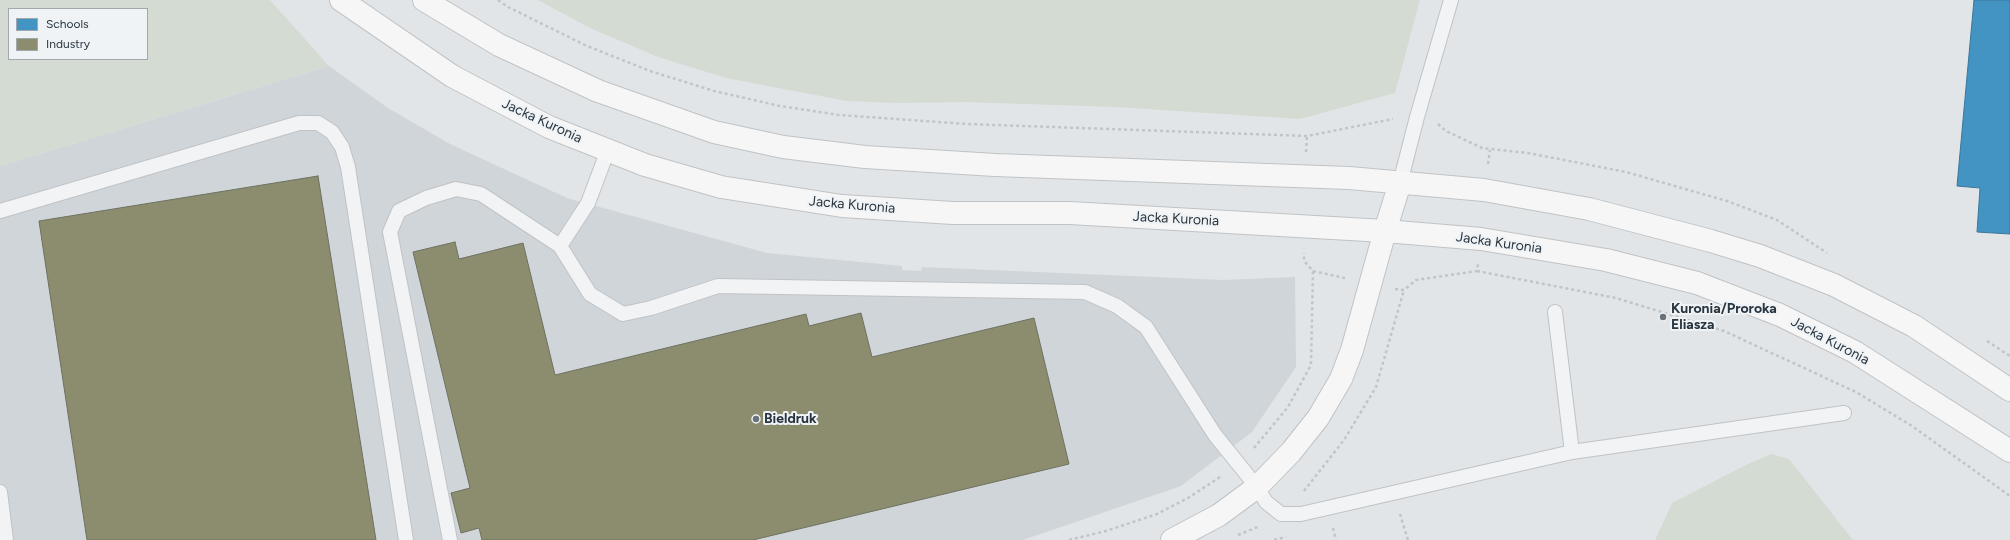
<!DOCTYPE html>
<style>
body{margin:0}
#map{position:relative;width:2010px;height:540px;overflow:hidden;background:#e2e5e7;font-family:Figtree,sans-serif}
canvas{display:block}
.legend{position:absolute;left:8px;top:8px;width:140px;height:52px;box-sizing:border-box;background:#eff3f6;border:1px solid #a0a7ad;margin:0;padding:5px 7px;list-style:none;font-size:12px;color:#29353f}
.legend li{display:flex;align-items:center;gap:8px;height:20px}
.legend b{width:20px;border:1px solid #a0a7ad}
</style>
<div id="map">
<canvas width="2010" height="540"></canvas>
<ul class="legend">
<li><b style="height:11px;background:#4393c3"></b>Schools</li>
<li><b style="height:11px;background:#8c8c6e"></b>Industry</li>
</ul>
</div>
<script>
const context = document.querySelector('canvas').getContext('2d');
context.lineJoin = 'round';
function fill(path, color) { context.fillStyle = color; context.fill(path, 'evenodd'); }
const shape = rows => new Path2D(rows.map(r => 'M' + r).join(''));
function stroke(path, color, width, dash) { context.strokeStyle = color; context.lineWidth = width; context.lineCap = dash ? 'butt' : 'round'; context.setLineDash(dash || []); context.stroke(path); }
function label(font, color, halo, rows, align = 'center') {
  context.font = font + ' Figtree,sans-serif'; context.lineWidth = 4; context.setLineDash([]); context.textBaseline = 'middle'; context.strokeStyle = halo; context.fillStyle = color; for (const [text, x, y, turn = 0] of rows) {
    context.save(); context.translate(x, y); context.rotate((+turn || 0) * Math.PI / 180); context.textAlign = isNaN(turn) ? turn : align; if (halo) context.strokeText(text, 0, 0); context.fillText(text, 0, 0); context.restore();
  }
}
fill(shape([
 [329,66,388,108,450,144,567,198,767,253,902,266,902,270,921,271,922,267,1223,280,1295,277,1296,367,1252,432,1181,486,1023,540,0,540,0,166]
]), '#d0d5da');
fill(shape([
 [0,0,270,0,329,66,0,166],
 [9,9,147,9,147,59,9,59],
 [538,0,1420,0,1395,93,1300,119,1115,107,965,102,898,103,847,101,726,78,658,57,590,28],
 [1771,454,1789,459,1853,540,1655,540,1672,503,1748,464]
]), '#d4dbd2');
const schools = shape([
 [1974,0,2010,0,2010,234,1977,232,1980,188,1957,186,1974,0]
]);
fill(schools, '#4393c3');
stroke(schools, '#3b779b', 1);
const industry = shape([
 [318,176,376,540,87,540,39,221,318,176],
 [455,242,459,259,523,243,555,375,806,314,809,326,861,313,872,357,1034,318,1069,464,753,540,482,540,479,528,461,533,451,493,470,488,413,252,455,242]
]);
fill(industry, '#8c8c6e');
stroke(industry, '#6e7260', 1);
const lane = shape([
 [1400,183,1417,117,1451,0],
 [0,211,299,123,318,123,332,132,342,147,348,167,406,540],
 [560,246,588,203,608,150],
 [1555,312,1572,452],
 [0,492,6,540],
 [450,540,390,232,399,211,426,198,456,189,481,194,560,246,590,294,623,314,651,308,718,286,1085,292,1117,306,1146,327,1215,435,1257,487,1266,502,1281,514,1301,514,1572,452,1844,413]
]);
const secondary = shape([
 [341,0,452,76,549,127,645,165,721,187,842,206,953,213,1070,213,1385,231,1481,239,1606,260,1697,283,1780,315,1855,352,2010,451],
 [424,0,499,45,598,91,714,132,783,147,865,157,995,165,1349,178,1484,190,1589,209,1711,241,1760,256,1834,285,1914,326,2010,390],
 [1172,540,1219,515,1257,487,1291,452,1318,418,1341,379,1352,350,1385,231,1400,183]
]);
stroke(lane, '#c0c3c5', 16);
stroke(secondary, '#c0c3c5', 24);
stroke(shape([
 [498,0,508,7,587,46,650,71,714,91,780,106,839,115,967,124,1307,136,1393,119],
 [1438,124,1446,131,1482,148,1528,153,1626,172,1727,201,1777,220,1827,253],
 [1306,152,1307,136],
 [1488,164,1490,150],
 [1313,271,1345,278],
 [1477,271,1616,298,1724,331,1856,392,1912,426,2010,496],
 [1395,289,1404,290,1416,280,1477,271,1478,264],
 [1987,341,2010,356],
 [1254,448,1288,407,1311,365,1313,271,1304,261,1304,253],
 [1304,491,1344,440,1376,387,1404,290],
 [1400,514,1408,540],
 [1333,528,1336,540],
 [1238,535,1260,526],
 [1069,540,1106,531,1157,514,1188,498,1220,477],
 [1274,540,1286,537]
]), '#c1c5c7', 2.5, [3, 3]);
stroke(lane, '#f1f3f4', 14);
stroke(secondary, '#f6f6f6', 22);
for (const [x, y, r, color] of [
 [1663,317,4,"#6a737a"],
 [756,419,4,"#6a737a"]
]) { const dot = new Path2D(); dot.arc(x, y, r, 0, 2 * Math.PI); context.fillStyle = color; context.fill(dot); stroke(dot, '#eff3f6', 1.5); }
label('14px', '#29353f', '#eff3f6', [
 ["Jacka Kuronia",542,121,25],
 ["Jacka Kuronia",852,205,5],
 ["Jacka Kuronia",1176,219,3],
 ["Jacka Kuronia",1499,243,8],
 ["Jacka Kuronia",1830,341,28]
]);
label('bold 14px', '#29353f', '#eff3f6', [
 ["Kuronia/Proroka",1671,309],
 ["Eliasza",1671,325],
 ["Bieldruk",764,419]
], 'left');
</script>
